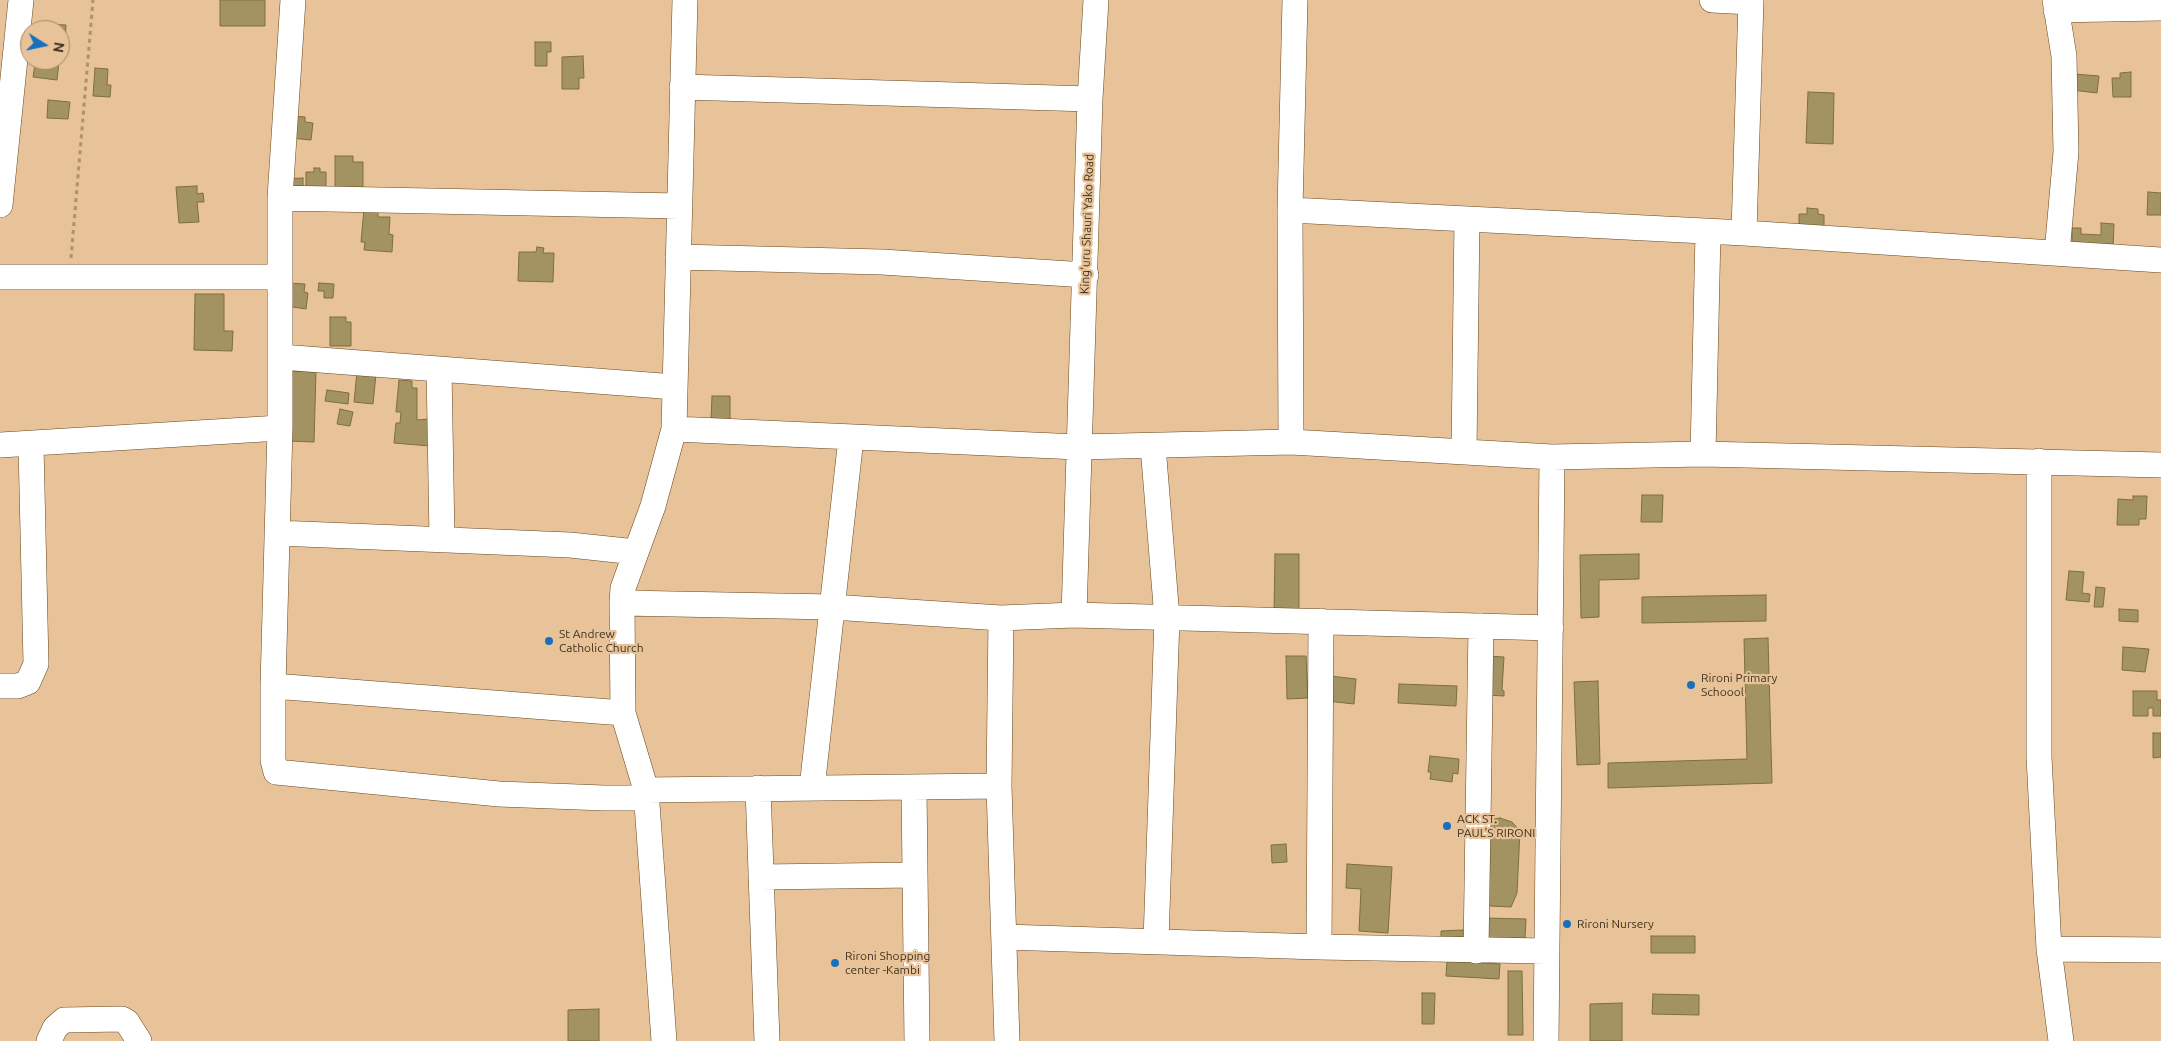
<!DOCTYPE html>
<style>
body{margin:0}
#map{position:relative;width:2161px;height:1041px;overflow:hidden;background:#e8c399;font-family:Ubuntu,sans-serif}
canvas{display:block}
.north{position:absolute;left:20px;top:20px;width:50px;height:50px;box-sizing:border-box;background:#e8c399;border:1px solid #a48968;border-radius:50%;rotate:100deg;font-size:14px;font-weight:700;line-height:20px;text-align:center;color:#3f311f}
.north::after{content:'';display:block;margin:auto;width:18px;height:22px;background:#186fbc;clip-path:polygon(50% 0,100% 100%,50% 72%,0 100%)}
</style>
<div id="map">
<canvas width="2161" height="1041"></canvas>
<div class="north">N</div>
</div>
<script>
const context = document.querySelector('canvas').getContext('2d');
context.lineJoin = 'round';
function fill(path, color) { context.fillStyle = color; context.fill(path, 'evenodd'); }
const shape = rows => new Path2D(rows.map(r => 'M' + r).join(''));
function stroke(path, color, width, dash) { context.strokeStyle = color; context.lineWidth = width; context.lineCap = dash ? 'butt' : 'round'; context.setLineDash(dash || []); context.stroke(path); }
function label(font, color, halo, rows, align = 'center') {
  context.font = font + ' Ubuntu,sans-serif'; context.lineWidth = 4.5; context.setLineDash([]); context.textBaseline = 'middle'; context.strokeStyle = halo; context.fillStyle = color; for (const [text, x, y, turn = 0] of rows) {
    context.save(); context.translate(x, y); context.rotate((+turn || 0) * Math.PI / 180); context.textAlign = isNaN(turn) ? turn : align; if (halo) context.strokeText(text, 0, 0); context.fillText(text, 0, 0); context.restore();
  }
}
const building = shape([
 [220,0,265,0,265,26,220,26,220,0],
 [44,24,66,25,65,46,60,46,60,30,44,30,44,24],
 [535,42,551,42,551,52,547,52,547,66,535,66,535,42],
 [583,56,584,78,579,78,579,89,562,89,562,57,583,56],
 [40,60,59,62,57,80,33,77,35,64,40,65,40,60],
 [95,68,108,69,107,85,111,85,110,97,93,96,95,68],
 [2131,72,2131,97,2113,97,2112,78,2120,78,2120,73,2131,72],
 [2074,74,2099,76,2097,93,2072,90,2074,74],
 [1808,92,1834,93,1833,144,1806,143,1808,92],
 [48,100,70,102,68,119,47,118,48,100],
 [292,116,305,117,305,122,313,123,311,140,290,138,292,116],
 [335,156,353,156,353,162,363,162,363,192,335,192,335,156],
 [314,168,320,168,320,172,326,172,326,190,306,190,306,172,314,172,314,168],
 [303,178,303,191,283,191,283,179,303,178],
 [197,186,197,194,203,193,204,202,197,202,199,222,179,223,176,187,197,186],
 [2148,192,2161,193,2161,215,2147,215,2148,192],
 [1807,208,1818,209,1818,214,1824,215,1824,226,1799,225,1799,214,1807,214,1807,208],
 [364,209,378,210,378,217,390,217,389,234,393,235,392,252,364,250,365,242,361,242,364,209],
 [2101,223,2114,224,2113,250,2072,249,2072,228,2081,228,2081,234,2101,235,2101,223],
 [537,247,544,248,543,253,554,253,553,282,518,281,519,252,536,252,537,247],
 [289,283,305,284,304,292,308,293,306,309,286,306,289,283],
 [319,283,334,284,333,298,324,298,324,291,318,291,319,283],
 [195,294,224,294,224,331,233,331,232,351,194,350,195,294],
 [330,317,346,317,346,322,351,322,351,346,330,346,330,317],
 [290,371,316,372,314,442,288,441,290,371],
 [357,372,376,374,373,404,354,402,357,372],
 [399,380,412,381,412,388,417,388,417,420,429,419,428,435,431,435,430,446,394,443,396,423,400,423,401,412,396,412,399,380],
 [327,390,349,393,348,404,325,401,327,390],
 [712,396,730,396,730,420,711,420,712,396],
 [340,409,353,412,350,426,337,424,340,409],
 [1642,495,1663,495,1662,522,1641,522,1642,495],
 [2133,496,2147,496,2146,519,2139,519,2139,525,2117,525,2118,499,2133,500,2133,496],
 [1275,554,1299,554,1299,613,1274,614,1275,554],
 [1639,554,1639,579,1599,580,1599,617,1581,618,1580,555,1639,554],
 [2069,571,2084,572,2082,593,2090,594,2089,602,2066,600,2069,571],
 [2096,587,2105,588,2103,607,2094,607,2096,587],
 [1766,595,1766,621,1642,623,1642,597,1766,595],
 [2119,609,2138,610,2138,622,2119,621,2119,609],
 [1768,638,1772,783,1608,788,1608,763,1747,759,1744,639,1768,638],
 [2123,647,2149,649,2145,672,2122,670,2123,647],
 [1286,656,1306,656,1308,698,1287,699,1286,656],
 [1488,656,1504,657,1502,690,1504,691,1504,696,1485,695,1488,656],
 [1330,676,1356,679,1354,704,1327,701,1330,676],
 [1598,681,1600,764,1577,765,1574,682,1598,681],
 [1399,684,1457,686,1456,706,1398,703,1399,684],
 [2133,691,2157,691,2157,700,2161,700,2161,716,2153,716,2153,708,2148,708,2148,716,2133,716,2133,691],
 [2153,733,2161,733,2161,757,2153,758,2153,733],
 [1430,756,1459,759,1458,774,1453,773,1452,782,1430,779,1431,772,1428,772,1430,756],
 [1500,818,1512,822,1520,831,1517,893,1511,907,1490,906,1483,896,1488,820,1500,818],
 [1286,844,1287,862,1272,863,1271,845,1286,844],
 [1347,864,1392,867,1388,933,1359,931,1361,889,1346,888,1347,864],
 [1485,918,1526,919,1525,939,1484,938,1485,918],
 [1463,930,1464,941,1441,942,1441,931,1463,930],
 [1651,936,1695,936,1695,953,1651,953,1651,936],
 [1447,961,1500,964,1499,979,1446,976,1447,961],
 [1508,971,1522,971,1523,1035,1508,1035,1508,971],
 [1422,993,1435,993,1434,1024,1422,1024,1422,993],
 [1653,994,1699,995,1699,1015,1652,1014,1653,994],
 [1622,1003,1622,1041,1590,1041,1590,1004,1622,1003],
 [599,1009,599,1041,568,1041,568,1010,599,1009]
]);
fill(building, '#a49362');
stroke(building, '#7e6e3d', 1);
const minor = shape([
 [1712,0,1751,2],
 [2055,0,2064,56,2066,152,2057,253],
 [2056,10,2161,8],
 [682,87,1090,99],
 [280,198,293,0],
 [0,205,21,0],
 [1290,210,1744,233,2161,260],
 [1744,233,1751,0],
 [678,257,882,262,1086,275],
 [0,277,280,277],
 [281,357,675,387],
 [439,369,442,538],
 [674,429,1078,447,1291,442,1552,457,1703,454,2161,465],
 [1291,442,1290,210,1295,0],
 [0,445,280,428],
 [1153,446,1167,618,1156,941],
 [1464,452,1467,219],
 [1703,454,1708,233],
 [2039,461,2039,757,2049,949,2061,1041],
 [277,533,570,545,636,552],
 [622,603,832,607,1001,618,1074,615,1551,628],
 [1074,615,1090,99,1096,0],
 [1001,618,999,786,1007,1041],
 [0,686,18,686,28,682,36,664,31,445],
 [273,686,273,760,276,772,499,794,604,798,647,798],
 [623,713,273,686,280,428,280,198,679,206],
 [914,787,917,1041],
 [758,788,767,1041],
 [812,788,851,438],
 [646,790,999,786],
 [761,877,915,875],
 [1004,937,1319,947,1545,951],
 [1319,947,1321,621],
 [2049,949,2161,950],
 [1476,951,1481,626],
 [49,1041,55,1028,64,1020,122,1019,127,1022,139,1041],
 [664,1041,646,790,623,713,622,603,623,588,653,506,674,429,685,0],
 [1546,1041,1552,457]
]);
stroke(minor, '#66471f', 26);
stroke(shape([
 [71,258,93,0]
]), '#ae916f', 3, [4, 4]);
stroke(minor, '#fff', 25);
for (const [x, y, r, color] of [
 [549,641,5,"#186fbc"],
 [1691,685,5,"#186fbc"],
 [1447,826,5,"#186fbc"],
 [1567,924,5,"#186fbc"],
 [835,963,5,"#186fbc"]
]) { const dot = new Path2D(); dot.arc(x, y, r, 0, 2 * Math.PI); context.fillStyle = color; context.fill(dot); stroke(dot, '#e8c399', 2); }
label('12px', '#3f311f', '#e8c399', [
 ["King'uru Shauri Yako Road",1087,224,-88]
]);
label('12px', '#3f311f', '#e8c399', [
 ["St Andrew",559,634],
 ["Catholic Church",559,648],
 ["Rironi Primary",1701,678],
 ["Schoool",1701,692],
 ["ACK ST.",1457,819],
 ["PAUL'S RIRONI",1457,833],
 ["Rironi Nursery",1577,924],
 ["Rironi Shopping",845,956],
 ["center -Kambi",845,970]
], 'left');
</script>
